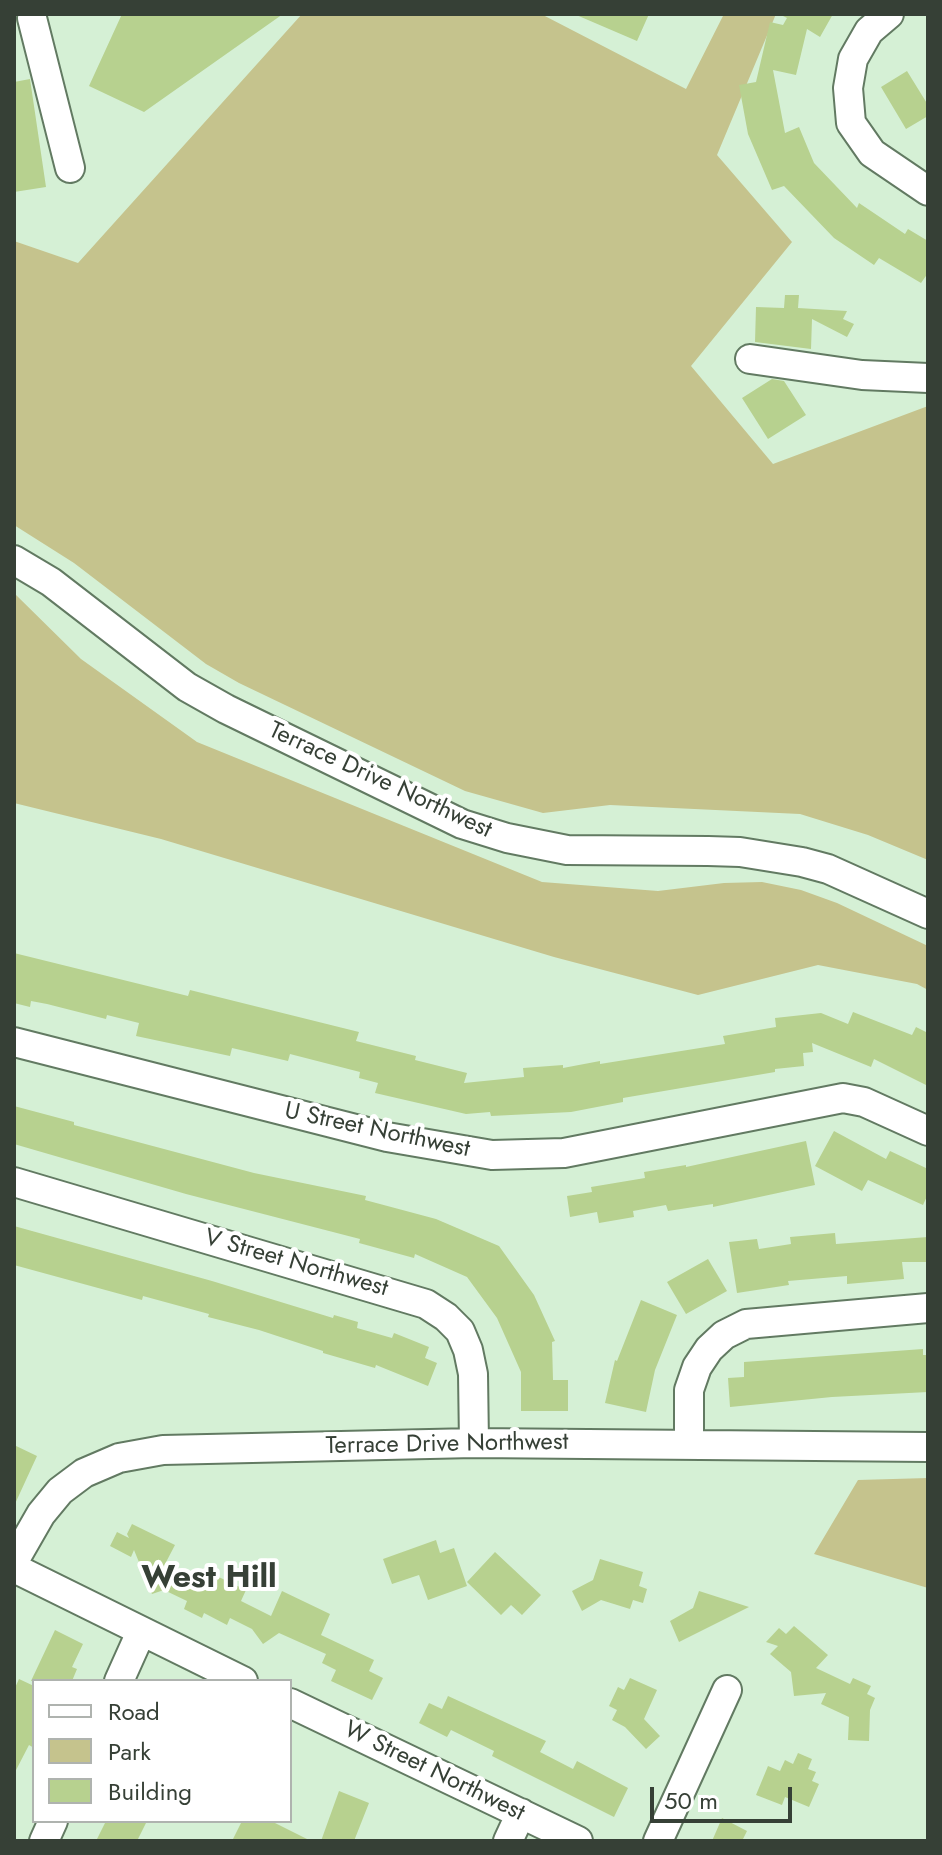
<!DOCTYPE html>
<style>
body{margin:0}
#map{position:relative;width:942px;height:1855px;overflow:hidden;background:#d5f0d5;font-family:Jost,sans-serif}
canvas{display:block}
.frame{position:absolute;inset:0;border:16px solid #364036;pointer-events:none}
.legend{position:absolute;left:32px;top:1679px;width:260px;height:144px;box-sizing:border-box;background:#fff;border:2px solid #afb3af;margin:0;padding:10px 14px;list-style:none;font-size:24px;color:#364036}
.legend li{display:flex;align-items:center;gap:16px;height:40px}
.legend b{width:40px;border:2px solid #afb3af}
.scale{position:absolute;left:650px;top:1787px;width:142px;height:36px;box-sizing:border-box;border:4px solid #364036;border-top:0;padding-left:10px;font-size:24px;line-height:28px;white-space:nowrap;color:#364036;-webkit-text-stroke:6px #fff;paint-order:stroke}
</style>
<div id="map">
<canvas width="942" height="1855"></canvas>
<div class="frame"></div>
<ul class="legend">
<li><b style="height:10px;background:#fff"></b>Road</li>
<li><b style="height:22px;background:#c5c38d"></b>Park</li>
<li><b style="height:22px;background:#b7d18f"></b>Building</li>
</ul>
<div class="scale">50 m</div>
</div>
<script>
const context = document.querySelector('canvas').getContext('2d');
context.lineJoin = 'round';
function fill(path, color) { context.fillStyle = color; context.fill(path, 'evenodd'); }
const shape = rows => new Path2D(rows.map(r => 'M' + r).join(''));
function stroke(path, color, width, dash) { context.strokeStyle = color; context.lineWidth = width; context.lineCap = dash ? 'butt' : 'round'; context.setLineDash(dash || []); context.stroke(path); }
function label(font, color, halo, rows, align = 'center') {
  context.font = font + ' Jost,sans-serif'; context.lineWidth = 8; context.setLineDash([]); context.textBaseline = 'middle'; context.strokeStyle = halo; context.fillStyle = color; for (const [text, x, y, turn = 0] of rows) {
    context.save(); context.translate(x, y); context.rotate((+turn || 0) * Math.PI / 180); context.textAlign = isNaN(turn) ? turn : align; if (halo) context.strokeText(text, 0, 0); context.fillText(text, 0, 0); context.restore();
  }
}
fill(shape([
 [302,14,541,14,686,89,724,14,776,14,717,155,792,242,691,366,773,464,928,406,928,860,868,835,800,814,610,805,543,813,465,791,239,683,206,664,74,563,14,525,14,241,78,263],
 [14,593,81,659,197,742,542,882,658,891,724,883,762,882,801,890,837,903,928,946,928,990,917,984,818,965,698,995,554,957,161,839,14,803],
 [928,1478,928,1588,814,1554,858,1480]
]), '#c5c38d');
fill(shape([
 [122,14,283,14,144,112,89,86],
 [574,14,649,14,637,41],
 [779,14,833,14,820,37,807,29,796,75,773,70,785,133,799,127,814,163,857,208,859,203,905,234,908,229,928,241,928,273,921,283,879,258,874,265,834,238,784,186,772,190,748,134,739,85,756,82,770,22,783,25,787,18],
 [907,71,928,105,928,116,906,129,881,87],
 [30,79,46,187,14,192,14,82],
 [785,295,799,295,798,308,847,311,843,319,854,324,847,337,812,319,811,349,755,342,756,307,784,308],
 [772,379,784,381,806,415,768,439,742,398],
 [14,953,188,996,190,990,359,1032,356,1041,416,1056,415,1060,467,1073,464,1083,524,1077,523,1068,563,1065,563,1068,600,1061,600,1064,725,1044,723,1036,776,1027,775,1018,821,1013,848,1024,853,1012,912,1035,916,1027,928,1033,928,1086,874,1059,871,1067,812,1043,813,1052,803,1053,804,1066,775,1069,775,1072,623,1098,623,1102,571,1112,491,1116,490,1112,466,1114,375,1093,378,1083,359,1078,360,1072,290,1054,288,1061,232,1048,230,1056,136,1036,139,1023,107,1015,106,1019,47,1004,31,1001,30,1007,14,1003],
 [14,1106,74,1122,74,1125,254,1173,366,1196,365,1200,436,1219,499,1246,534,1295,555,1341,552,1342,553,1380,568,1380,568,1411,521,1411,521,1372,497,1318,467,1277,415,1254,414,1258,359,1243,360,1239,186,1194,14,1144],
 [834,1131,886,1159,890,1151,928,1169,928,1194,923,1205,868,1180,862,1191,815,1166],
 [806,1141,815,1185,713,1207,713,1204,668,1211,666,1205,633,1211,634,1217,599,1223,597,1212,570,1217,567,1196,592,1192,591,1187,645,1178,644,1172,686,1165,686,1167],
 [14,1226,212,1281,333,1318,334,1315,358,1322,357,1328,392,1338,394,1333,429,1347,425,1358,437,1363,428,1386,376,1365,375,1368,323,1353,323,1351,259,1330,208,1317,209,1314,143,1296,142,1300,14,1265],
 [835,1233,836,1244,928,1237,928,1262,902,1262,904,1279,847,1284,847,1276,788,1281,789,1285,737,1293,729,1242,757,1239,759,1249,791,1244,790,1237],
 [708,1259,727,1291,686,1314,667,1282],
 [641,1300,677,1315,655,1370,646,1412,605,1403,615,1360,617,1361],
 [923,1349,923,1355,928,1355,928,1392,832,1397,730,1407,728,1378,744,1377,744,1362],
 [14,1445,37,1456,14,1506],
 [132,1524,175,1545,164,1566,197,1582,204,1570,246,1590,241,1601,271,1616,282,1591,330,1614,321,1635,374,1660,369,1671,383,1678,372,1700,331,1681,336,1670,322,1663,326,1654,279,1633,263,1644,252,1629,230,1618,227,1625,204,1613,202,1618,184,1609,187,1601,164,1590,152,1594,134,1550,131,1557,110,1546,117,1532,129,1538,127,1534],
 [436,1540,440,1553,454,1548,467,1586,428,1600,419,1575,392,1584,383,1559],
 [495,1552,541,1595,522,1615,511,1605,501,1615,467,1582],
 [600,1559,643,1572,639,1586,647,1589,643,1603,633,1600,630,1609,601,1600,582,1611,572,1591,593,1580],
 [699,1591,749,1607,679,1642,670,1621,693,1608],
 [794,1626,828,1655,816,1668,850,1684,853,1678,871,1686,867,1694,875,1698,870,1710,869,1741,848,1740,849,1717,821,1704,826,1693,794,1696,791,1672,770,1654,778,1646,766,1642,779,1628,786,1634],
 [55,1630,83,1644,72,1667,77,1669,72,1681,31,1681],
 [630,1678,657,1690,644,1719,660,1736,646,1749,625,1727,612,1720,617,1710,609,1706,618,1687,624,1690],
 [19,1679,34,1686,34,1748,29,1745,14,1774,14,1690],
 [448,1696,546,1741,540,1752,573,1769,577,1761,628,1788,614,1817,492,1756,494,1751,451,1730,447,1737,419,1723,429,1703,442,1709],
 [798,1753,812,1759,808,1769,816,1772,812,1781,819,1784,809,1807,785,1797,782,1805,756,1795,768,1766,780,1771,785,1760,793,1764],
 [339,1791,369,1803,354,1841,321,1841],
 [722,1818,747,1831,742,1841,712,1841],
 [106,1821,147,1821,137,1841,96,1841],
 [242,1821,271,1821,311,1841,232,1841]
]), '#b7d18f');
const minor = shape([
 [889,14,869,31,853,59,848,88,851,123,872,153,928,191],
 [32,18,70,168],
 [750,359,862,375,928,378],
 [14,560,51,582,187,687,226,709,462,824,507,838,567,850,708,851,740,852,802,862,828,869,928,914],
 [14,1042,387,1137,492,1155,564,1153,843,1098,864,1102,928,1131],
 [14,1182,426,1304,446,1317,460,1331,468,1350,473,1374,474,1443],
 [689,1443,689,1390,697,1367,709,1349,724,1335,746,1324,928,1308],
 [14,1561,41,1514,60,1491,84,1473,119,1458,163,1450,474,1443,928,1447],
 [14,1568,243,1681],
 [119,1681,141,1632],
 [290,1703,578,1841],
 [44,1841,53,1821],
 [508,1841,521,1813],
 [658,1841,727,1690]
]);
stroke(minor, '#627a62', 32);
stroke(minor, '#fff', 28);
label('24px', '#364036', '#fff', [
 ["Terrace Drive Northwest",380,781,25],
 ["U Street Northwest",377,1131,12],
 ["V Street Northwest",296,1264,16],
 ["Terrace Drive Northwest",447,1445,-1],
 ["W Street Northwest",434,1772,26]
]);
label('bold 32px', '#364036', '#fff', [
 ["West Hill",209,1579]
]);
</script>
